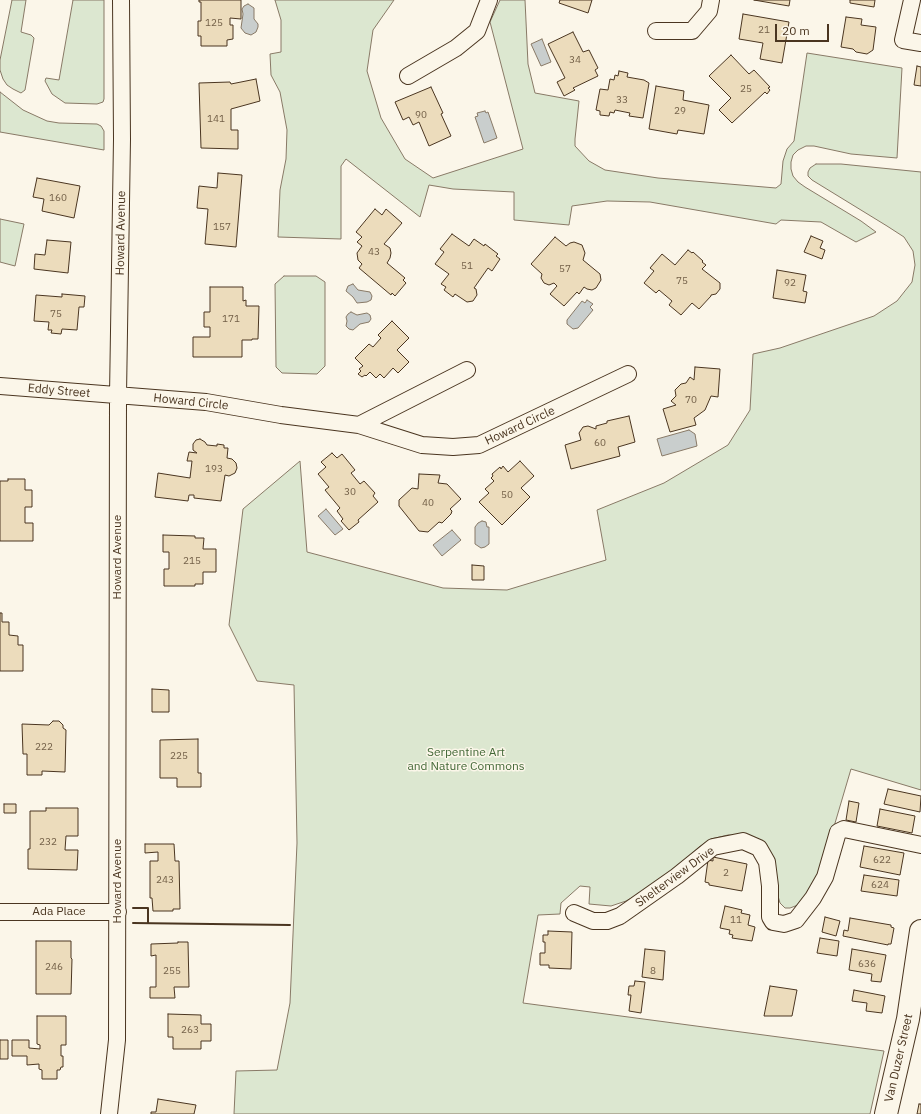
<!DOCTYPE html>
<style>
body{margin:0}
#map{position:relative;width:921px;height:1114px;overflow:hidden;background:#fbf6e9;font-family:"IBM Plex Sans",sans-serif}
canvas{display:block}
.scale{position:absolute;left:775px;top:24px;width:54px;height:18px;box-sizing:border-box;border:2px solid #4a3520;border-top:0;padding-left:5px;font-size:12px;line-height:14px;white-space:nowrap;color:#4a3520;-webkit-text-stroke:3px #fbf6e9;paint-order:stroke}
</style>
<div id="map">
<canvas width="921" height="1114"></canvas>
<div class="scale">20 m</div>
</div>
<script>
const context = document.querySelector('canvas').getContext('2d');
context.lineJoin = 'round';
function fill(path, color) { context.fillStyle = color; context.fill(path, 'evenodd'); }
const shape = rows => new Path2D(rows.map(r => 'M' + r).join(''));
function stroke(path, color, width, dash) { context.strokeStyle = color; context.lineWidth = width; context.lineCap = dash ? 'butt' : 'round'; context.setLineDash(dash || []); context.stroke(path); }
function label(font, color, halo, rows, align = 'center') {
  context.font = font + ' "IBM Plex Sans",sans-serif'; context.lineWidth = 3; context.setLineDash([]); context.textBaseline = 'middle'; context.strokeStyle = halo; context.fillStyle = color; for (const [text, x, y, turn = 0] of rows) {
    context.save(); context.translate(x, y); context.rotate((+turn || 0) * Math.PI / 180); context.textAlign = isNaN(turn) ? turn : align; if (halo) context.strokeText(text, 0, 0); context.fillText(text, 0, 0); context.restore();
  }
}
const green = shape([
 [12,0,26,0,21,32,31,35,34,38,25,90,21,93,13,89,7,85,3,79,0,70,0,60,12,0],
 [73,0,104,0,104,99,103,102,97,104,65,103,52,94,45,81,46,78,59,80,73,0],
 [275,0,394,0,373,30,367,71,381,118,405,159,433,178,523,149,490,22,500,0,525,0,528,64,535,93,579,101,575,139,575,146,589,161,605,170,658,178,776,188,781,184,783,161,787,149,794,141,807,53,902,68,897,158,851,154,814,146,806,146,798,150,793,155,791,162,791,169,793,176,798,182,805,187,861,221,876,232,856,242,821,222,781,220,776,224,650,202,607,201,572,206,569,225,514,220,514,192,453,189,429,185,420,217,346,159,341,166,341,239,278,237,280,190,286,159,287,130,280,92,271,75,270,54,281,52,281,20,275,0],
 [0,92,23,110,47,121,59,123,97,124,101,126,104,131,104,150,0,132,0,92],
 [816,164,841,164,921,172,921,790,851,769,820,874,807,895,798,905,790,908,785,908,780,903,776,889,744,836,728,835,711,839,699,847,673,871,650,888,626,901,611,906,589,904,590,887,580,886,561,903,560,914,538,915,523,1003,884,1051,870,1114,234,1114,236,1071,277,1070,290,1003,297,843,294,685,257,681,229,625,243,509,300,461,307,552,443,588,507,590,606,560,597,510,664,483,728,445,750,410,753,354,780,348,874,316,897,301,912,282,915,265,913,251,904,237,887,226,812,180,808,176,808,172,810,168,816,164],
 [0,219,24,224,15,266,0,262,0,219],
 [284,276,316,276,325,282,325,366,317,374,282,373,276,367,275,284,284,276]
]);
fill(green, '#dce7d0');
stroke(green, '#887966', 1);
const water = shape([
 [248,4,254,8,254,19,258,24,258,27,256,32,251,35,245,33,241,28,243,14,242,9,244,6,248,4],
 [542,39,551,62,541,66,531,44,542,39],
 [485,111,486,113,488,112,497,138,484,143,475,117,478,116,477,113,485,111],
 [353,284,358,290,370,292,372,296,371,300,367,302,357,303,353,297,346,291,348,286,353,284],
 [587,300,593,304,590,307,593,310,578,328,573,329,567,324,567,320,582,301,585,303,587,300],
 [351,312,357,315,367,313,370,315,371,319,369,322,360,324,353,330,349,329,346,326,347,321,346,317,348,314,351,312],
 [689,430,695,434,697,446,662,456,657,439,689,430],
 [326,509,343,529,335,535,318,516,326,509],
 [482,521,486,522,487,527,489,527,489,544,485,547,481,548,475,544,475,527,478,523,482,521],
 [452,530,461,540,442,556,433,545,452,530]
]);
fill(water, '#c9cecd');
stroke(water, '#887966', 1);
const building = shape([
 [199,0,241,0,241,19,230,18,230,25,233,25,233,39,227,40,227,46,201,46,201,36,198,36,198,21,201,21,201,2,199,2,199,0],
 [560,0,592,0,588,13,559,3,560,0],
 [754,0,790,0,789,6,754,0],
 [850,0,875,0,874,7,850,3,850,0],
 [743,14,789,22,782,63,760,59,763,43,739,39,743,14],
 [846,17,862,19,861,25,876,27,873,50,867,54,856,52,853,49,841,47,846,17],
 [573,32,583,52,589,50,598,68,595,70,598,76,573,88,575,90,564,96,557,82,565,78,548,44,573,32],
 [731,55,749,74,754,70,770,87,768,88,770,90,767,94,765,92,732,123,719,110,731,98,709,76,731,55],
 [917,66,921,67,921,86,914,85,917,66],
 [619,71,628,73,627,77,644,80,649,83,643,118,629,116,630,113,615,110,614,113,610,112,609,116,600,115,600,111,596,110,600,89,608,90,610,79,614,80,615,75,618,76,619,71],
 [256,79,260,101,231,109,231,130,238,130,238,149,201,148,199,83,230,82,231,84,256,79],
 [656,86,684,91,683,100,709,105,704,134,678,130,677,134,649,129,656,86],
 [431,87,443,113,441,114,451,136,429,146,419,122,413,125,409,117,403,120,395,102,431,87],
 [218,173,242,175,236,247,205,244,208,209,197,208,199,186,217,188,218,173],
 [37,178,80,186,74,218,42,211,44,199,33,197,37,178],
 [375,209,382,215,386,209,402,223,384,244,390,248,391,253,390,258,387,263,405,278,403,280,406,283,395,296,392,293,391,295,359,268,362,264,358,260,357,253,362,246,357,242,362,237,356,232,375,209],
 [452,234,469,246,474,239,484,246,485,244,498,254,496,256,500,259,492,271,488,268,474,288,476,289,477,295,473,301,467,302,455,294,453,297,444,290,446,287,441,284,449,274,435,264,444,252,440,249,452,234],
 [811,236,823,241,820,248,825,250,822,259,804,252,811,236],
 [555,237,566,246,570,243,574,242,582,245,585,253,583,260,600,274,601,280,596,288,592,290,587,289,584,287,579,294,577,292,564,306,550,294,557,286,554,283,549,285,544,283,541,278,542,274,531,264,555,237],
 [47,240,71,242,68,273,34,269,35,254,45,255,47,240],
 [688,250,692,253,693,252,703,261,702,262,706,265,702,269,720,283,720,289,716,294,711,295,711,296,699,309,692,303,681,315,669,305,672,301,659,290,656,293,644,283,654,271,650,268,662,254,675,265,688,250],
 [777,270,806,275,803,291,807,292,805,303,773,298,777,270],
 [210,287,243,287,243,301,246,300,246,306,259,306,258,339,252,339,252,340,242,340,242,357,193,357,193,337,210,337,210,327,204,327,204,312,210,312,210,287],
 [62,294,85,296,84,307,79,307,77,330,62,329,61,334,51,333,52,330,48,330,49,322,34,321,36,295,62,297,62,294],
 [392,321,409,338,397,350,409,362,398,373,393,368,384,378,380,374,376,378,370,372,366,376,365,375,362,377,358,374,361,371,359,369,363,366,355,358,369,344,373,347,381,338,378,335,392,321],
 [695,367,720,369,718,397,711,396,705,410,694,418,696,425,670,432,663,409,676,405,671,401,676,396,675,390,681,384,686,383,690,377,694,380,695,367],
 [629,416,635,442,618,447,620,456,571,469,565,445,581,440,579,433,583,427,588,426,596,429,596,426,607,423,607,421,629,416],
 [200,439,205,442,207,445,217,446,217,444,224,445,224,448,228,448,227,458,232,459,236,463,237,468,235,473,229,476,225,475,221,501,194,498,194,495,189,495,188,501,155,497,158,473,190,478,192,461,187,461,189,452,197,453,193,450,193,444,196,440,200,439],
 [332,453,337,458,342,454,355,470,351,473,360,484,364,481,375,493,373,496,378,502,358,520,359,522,349,530,341,521,343,519,337,511,340,508,325,490,329,487,318,474,326,467,321,462,332,453],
 [520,461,534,476,521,488,530,497,502,525,479,502,489,493,485,489,494,481,491,478,493,476,492,474,500,467,501,469,503,466,508,472,520,461],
 [419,474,440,475,438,483,447,484,461,499,450,509,452,511,451,514,442,523,439,522,428,532,419,531,399,506,399,500,412,488,418,489,419,474],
 [8,479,25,479,25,490,32,490,32,507,25,507,25,523,33,523,33,541,0,541,0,481,8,481,8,479],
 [163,535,195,536,195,538,204,538,203,549,216,549,216,572,203,572,203,584,195,584,195,586,164,586,164,569,169,569,169,552,163,552,163,535],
 [472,565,484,566,484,580,472,580,472,565],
 [0,613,2,613,2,622,9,622,9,635,18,636,18,645,23,645,23,671,0,671,0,613],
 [152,689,169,690,169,712,152,712,152,689],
 [53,721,59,721,63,725,63,728,66,730,65,772,42,771,42,775,27,775,27,754,23,754,22,724,49,725,53,721],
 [198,739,198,773,201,773,201,787,177,787,177,778,160,778,160,740,198,739],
 [888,789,921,796,920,812,884,804,888,789],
 [849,801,859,803,856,822,846,820,849,801],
 [4,804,16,804,16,813,4,813,4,804],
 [46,808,78,808,78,836,66,836,65,850,78,850,77,870,28,869,28,849,30,849,30,811,46,811,46,808],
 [880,809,915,816,912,833,877,826,880,809],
 [145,844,174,844,175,861,179,861,180,909,173,909,173,911,153,911,152,898,150,898,150,861,158,861,158,852,145,853,145,844],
 [864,846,904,853,900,875,860,867,864,846],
 [713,857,747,864,742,891,709,885,709,883,705,882,708,860,713,861,713,857],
 [864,875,899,880,897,896,861,891,864,875],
 [725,906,742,910,741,913,750,915,748,925,755,927,752,941,732,938,733,935,729,934,730,930,720,928,725,906],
 [825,917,840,921,836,936,822,932,825,917],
 [850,918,891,925,891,927,894,928,891,944,888,944,888,945,843,936,844,930,848,931,850,918],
 [548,931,572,932,571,969,549,968,549,965,540,965,540,953,545,953,545,942,543,942,543,935,548,935,548,931],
 [820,938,839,941,837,956,817,953,820,938],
 [36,941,71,941,71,958,72,959,71,994,36,994,36,941],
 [178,942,188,942,189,987,174,987,175,998,150,998,150,987,156,987,156,955,151,956,151,944,178,943,178,942],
 [645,949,665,951,663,980,642,977,645,949],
 [852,949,886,955,881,982,871,981,872,974,849,970,852,949],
 [635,981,645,982,641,1013,629,1011,631,995,628,995,629,986,634,986,635,981],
 [770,986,797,990,792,1016,764,1016,770,986],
 [854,990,885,996,882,1013,866,1011,867,1003,852,1001,854,990],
 [168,1014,201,1015,201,1024,211,1024,211,1041,201,1041,201,1049,173,1049,173,1037,168,1037,168,1014],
 [37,1016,66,1016,66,1045,61,1045,61,1056,63,1056,63,1067,61,1067,60,1070,57,1070,57,1079,42,1079,42,1070,39,1069,39,1064,27,1065,27,1056,12,1056,12,1040,29,1040,29,1048,40,1049,40,1045,37,1044,37,1016],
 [0,1040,8,1040,8,1059,0,1059,0,1040],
 [158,1099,196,1105,194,1114,151,1114,151,1112,156,1112,158,1099],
 [919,1104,921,1104,921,1114,917,1114,919,1104]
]);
fill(building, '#ecdcbc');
stroke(building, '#4a3520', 1);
const minor = shape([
 [912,0,903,40,921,43],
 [656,31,692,31,709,11,711,0],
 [408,76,456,48,477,31,489,0],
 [0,386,206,402,281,415,359,425,422,445,453,447,479,445,628,374],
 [359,425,467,370],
 [0,912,118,912],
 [574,913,593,921,607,921,620,916,677,876,713,847,743,841,759,848,767,862,770,886,770,917,773,922,784,924,796,920,813,898,825,877,838,832,844,829,921,845],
 [109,1114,117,1040,118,395,122,139,121,0]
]);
const secondary = shape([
 [886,1114,908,1019,921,931]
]);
stroke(minor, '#4a3520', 18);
stroke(secondary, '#4a3520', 24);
stroke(minor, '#fbf6e9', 16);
stroke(secondary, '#fbf6e9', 22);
stroke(shape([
 [133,908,148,908,148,923],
 [133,923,290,925]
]), '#4a3520', 2);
label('10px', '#725f47', null, [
 ["125",214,23],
 ["21",764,30],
 ["34",575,60],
 ["25",746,89],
 ["33",622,100],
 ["29",680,111],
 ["90",421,115],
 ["141",216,119],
 ["160",58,198],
 ["157",222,227],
 ["43",374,252],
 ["51",467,266],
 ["57",565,269],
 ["75",682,281],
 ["92",790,283],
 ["75",56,314],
 ["171",231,319],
 ["70",691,400],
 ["60",600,443],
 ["193",214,469],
 ["30",350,492],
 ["50",507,495],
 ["40",428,503],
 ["215",192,561],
 ["222",44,747],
 ["225",179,756],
 ["232",48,842],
 ["622",882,860],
 ["2",726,873],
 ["243",165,880],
 ["624",880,885],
 ["11",736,920],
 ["636",867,964],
 ["246",54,967],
 ["255",172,971],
 ["8",653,971],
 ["263",190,1030]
]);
label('12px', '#4a3520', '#fbf6e9', [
 ["Howard Avenue",121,233,-89],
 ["Eddy Street",59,391,5],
 ["Howard Circle",191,402,6],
 ["Howard Circle",520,426,-25],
 ["Howard Avenue",118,557,-90],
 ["Shelterview Drive",675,877,-36],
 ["Howard Avenue",118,881,-90],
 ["Ada Place",59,912],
 ["Van Duzer Street",899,1058,-77]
]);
label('12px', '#436837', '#fbf6e9', [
 ["Serpentine Art",466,753],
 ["and Nature Commons",466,767]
]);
</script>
